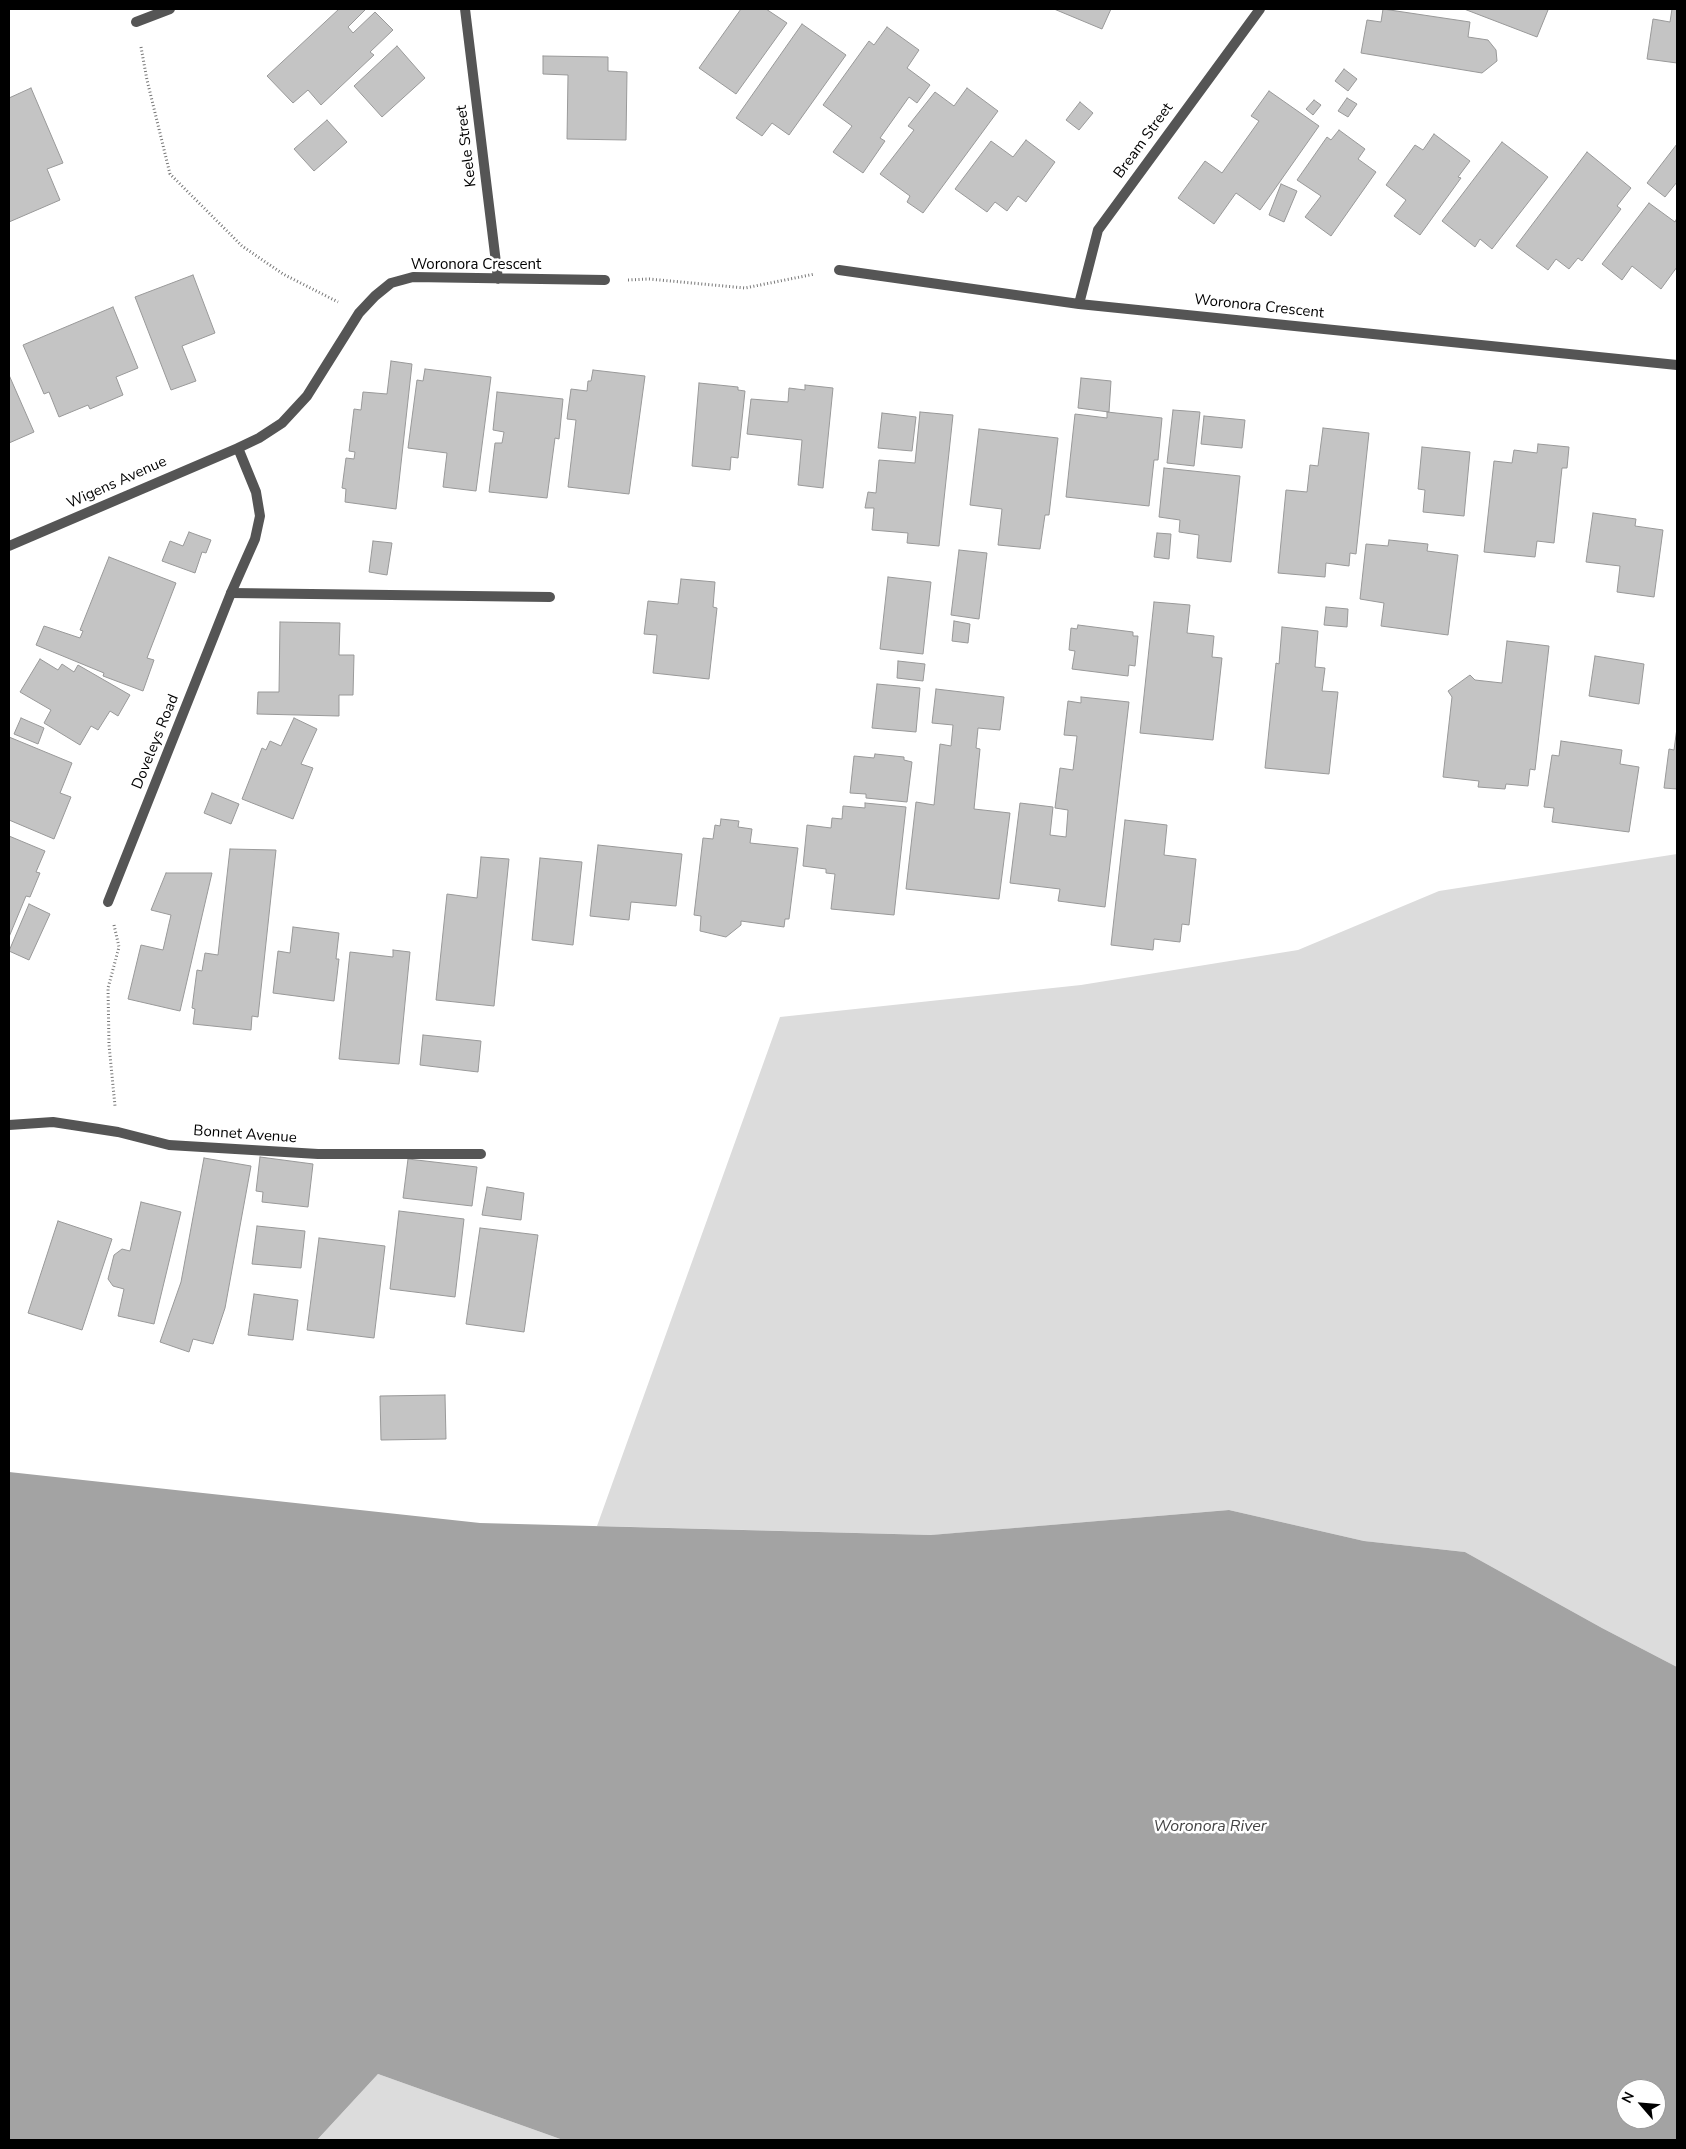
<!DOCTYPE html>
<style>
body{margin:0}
#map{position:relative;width:1686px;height:2149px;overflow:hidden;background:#fff;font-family:"Nunito Sans",sans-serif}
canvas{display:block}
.frame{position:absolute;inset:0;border:10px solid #000;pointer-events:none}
.north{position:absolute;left:1616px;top:2079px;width:50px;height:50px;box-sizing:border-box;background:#fff;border:1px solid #999;border-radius:50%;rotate:297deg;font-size:14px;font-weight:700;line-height:20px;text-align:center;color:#000}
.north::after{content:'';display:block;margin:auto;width:18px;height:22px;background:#000;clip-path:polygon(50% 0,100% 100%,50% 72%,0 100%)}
</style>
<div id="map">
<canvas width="1686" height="2149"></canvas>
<div class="frame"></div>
<div class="north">N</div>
</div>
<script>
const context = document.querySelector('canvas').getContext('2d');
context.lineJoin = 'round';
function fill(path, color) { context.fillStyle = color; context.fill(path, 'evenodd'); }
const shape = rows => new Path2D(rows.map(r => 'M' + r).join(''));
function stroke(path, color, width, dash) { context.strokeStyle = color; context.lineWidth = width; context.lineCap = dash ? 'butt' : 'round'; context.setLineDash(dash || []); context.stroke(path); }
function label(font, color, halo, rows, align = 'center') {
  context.font = font + ' "Nunito Sans",sans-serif'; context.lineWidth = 5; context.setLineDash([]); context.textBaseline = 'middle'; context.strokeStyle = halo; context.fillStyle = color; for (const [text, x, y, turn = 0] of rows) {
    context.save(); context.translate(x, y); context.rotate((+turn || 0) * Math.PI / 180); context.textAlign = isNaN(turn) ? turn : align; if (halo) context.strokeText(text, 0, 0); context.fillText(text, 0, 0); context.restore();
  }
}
fill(shape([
 [1677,854,1677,1667,1602,1628,1465,1552,1364,1541,1229,1510,932,1535,597,1526,780,1017,1081,985,1298,950,1439,891],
 [378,2074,563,2140,317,2140]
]), '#dcdcdc');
fill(shape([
 [9,1472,480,1523,931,1535,1229,1510,1364,1541,1465,1552,1602,1628,1677,1667,1677,2140,563,2140,378,2074,317,2140,9,2140],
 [1626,2089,1656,2089,1656,2119,1626,2119]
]), '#a3a3a3');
const building = shape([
 [339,9,366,9,348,27,353,33,375,12,393,30,370,52,374,55,321,105,308,90,293,103,267,76,339,9],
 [741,9,766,9,787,23,736,94,699,68,741,9],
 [1054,9,1111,9,1102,29,1054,9],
 [1383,9,1470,22,1468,37,1488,40,1496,50,1497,61,1482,73,1361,53,1367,20,1381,22,1383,9],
 [1464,9,1546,9,1548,10,1537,37,1464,9],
 [1672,9,1677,9,1677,63,1647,59,1653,19,1670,22,1672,9],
 [802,24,846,55,789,135,772,123,762,136,736,118,802,24],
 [887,27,919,50,907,68,930,85,917,103,909,97,880,138,885,141,863,173,833,152,852,126,823,105,869,41,874,45,887,27],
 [397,46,425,78,382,117,354,86,397,46],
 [543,56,608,57,608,71,627,72,626,140,567,139,568,75,543,74,543,56],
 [1344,69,1357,79,1348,91,1335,81,1344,69],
 [31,88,63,163,47,169,60,200,9,222,9,98,31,88],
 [967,88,998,111,923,213,907,202,910,196,880,174,914,130,908,126,935,92,954,106,967,88],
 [1269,91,1319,126,1260,210,1236,193,1214,224,1178,198,1205,161,1222,173,1259,121,1251,116,1269,91],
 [1347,98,1357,104,1348,117,1338,111,1347,98],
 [1314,100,1321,105,1313,115,1306,109,1314,100],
 [1080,102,1093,113,1079,130,1066,120,1080,102],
 [327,120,347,142,314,171,294,149,327,120],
 [1339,130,1365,149,1358,159,1376,172,1331,236,1305,217,1321,196,1297,180,1327,137,1331,140,1339,130],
 [1434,134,1470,161,1458,177,1461,178,1420,235,1394,216,1406,200,1386,185,1415,145,1423,150,1434,134],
 [1026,140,1055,162,1026,202,1018,196,1007,211,995,202,987,212,955,189,991,141,1013,157,1026,140],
 [1502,142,1548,177,1492,249,1480,239,1475,247,1442,221,1502,142],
 [1677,144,1677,182,1665,197,1647,183,1677,144],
 [1587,152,1631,188,1617,206,1621,209,1582,261,1578,258,1569,269,1556,259,1548,270,1516,246,1587,152],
 [1281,184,1297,191,1284,222,1269,215,1281,184],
 [1649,203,1675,222,1677,218,1677,267,1661,289,1632,266,1622,280,1602,264,1649,203],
 [193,275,215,333,182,346,196,381,171,390,135,297,193,275],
 [113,307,138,368,116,377,123,395,90,409,88,405,59,417,49,392,44,394,23,345,113,307],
 [391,361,412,364,396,509,345,502,346,489,342,488,346,458,354,459,355,452,349,451,354,409,361,410,363,392,387,394,391,361],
 [425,369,491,377,476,491,443,487,447,453,408,448,417,380,423,381,425,369],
 [593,370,645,376,629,494,568,487,576,420,567,419,571,389,587,391,588,381,591,381,593,370],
 [9,375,34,432,9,443,9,375],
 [1081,378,1111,381,1109,412,1078,408,1081,378],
 [699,383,738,387,738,390,745,391,738,458,731,457,730,470,692,466,699,383],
 [805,385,833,388,823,488,798,485,802,440,747,434,751,399,788,402,789,388,805,390,805,385],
 [497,392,563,399,559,439,555,438,547,498,489,492,495,443,502,443,504,432,493,430,497,392],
 [1173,410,1200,412,1194,466,1167,463,1173,410],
 [920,412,953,415,939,546,907,543,908,533,872,530,874,508,865,508,868,492,876,493,879,460,915,463,920,412],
 [1107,412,1162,418,1158,460,1154,460,1149,506,1066,497,1075,414,1107,418,1107,412],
 [882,413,916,417,912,451,878,448,882,413],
 [1204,416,1245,420,1242,448,1201,444,1204,416],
 [1323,428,1369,433,1356,554,1350,553,1349,566,1326,563,1325,577,1278,573,1286,490,1307,492,1310,465,1318,466,1323,428],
 [979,429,1058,438,1049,515,1045,515,1040,549,998,545,1002,509,970,505,979,429],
 [1538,444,1569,447,1567,468,1562,468,1554,543,1537,541,1535,557,1484,552,1494,461,1512,463,1514,450,1537,453,1538,444],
 [1422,447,1470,452,1464,516,1423,512,1425,490,1418,489,1422,447],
 [1164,468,1240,476,1231,562,1197,558,1199,535,1179,532,1180,520,1159,517,1164,468],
 [1593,513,1636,519,1635,526,1663,530,1654,597,1617,592,1620,566,1586,562,1593,513],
 [189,532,211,540,206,553,202,552,195,573,162,561,170,541,183,546,189,532],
 [1157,533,1171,534,1169,559,1154,557,1157,533],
 [1389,540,1428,544,1427,551,1458,555,1448,635,1381,626,1384,603,1360,599,1366,544,1388,546,1389,540],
 [373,541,392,543,387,575,369,572,373,541],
 [959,550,987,553,979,619,951,615,959,550],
 [109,557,176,583,147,658,154,660,143,691,103,676,104,673,36,645,44,626,80,638,83,631,80,630,109,557],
 [888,577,931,582,923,654,880,649,888,577],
 [681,579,715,582,713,607,717,608,709,679,653,673,657,635,644,634,648,601,678,604,681,579],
 [1154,602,1190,605,1187,633,1214,636,1212,657,1222,658,1213,740,1140,733,1154,602],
 [1326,607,1348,609,1347,627,1324,625,1326,607],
 [954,621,970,624,968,643,952,641,954,621],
 [280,622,340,623,339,655,354,655,353,695,339,695,339,716,257,714,258,692,279,692,280,622],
 [1078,625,1133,632,1133,636,1138,636,1135,666,1129,665,1128,676,1072,669,1075,651,1069,650,1071,628,1077,629,1078,625],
 [1282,627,1318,631,1315,667,1325,668,1322,691,1338,692,1329,774,1265,768,1276,663,1279,664,1282,627],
 [1507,641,1549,646,1535,770,1530,769,1528,786,1506,784,1505,789,1478,787,1479,781,1443,777,1452,697,1448,691,1470,675,1475,680,1502,683,1507,641],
 [1595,656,1644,664,1639,704,1589,696,1595,656],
 [40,659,58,670,62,664,74,672,78,665,130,695,118,716,110,711,98,730,91,726,80,745,44,723,51,710,20,692,40,659],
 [898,661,925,664,923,681,897,678,898,661],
 [877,684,920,688,916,732,872,728,877,684],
 [936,689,1004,697,1000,730,978,728,976,748,980,749,974,809,1010,813,999,899,906,889,916,802,934,805,940,744,951,746,953,725,932,723,936,689],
 [1081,697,1129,702,1105,907,1058,901,1060,889,1010,883,1020,803,1053,807,1050,835,1066,837,1068,810,1055,808,1060,768,1073,770,1077,736,1064,735,1068,701,1081,703,1081,697],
 [21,718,44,728,38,744,14,734,21,718],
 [294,718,317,729,301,764,313,768,293,819,242,799,262,748,266,750,270,741,281,746,294,718],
 [1677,728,1677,789,1664,788,1669,749,1674,750,1677,728],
 [9,737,72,763,60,793,71,797,54,839,9,820,9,737],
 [1561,741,1622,750,1620,764,1639,767,1629,832,1552,822,1554,808,1544,807,1552,755,1559,756,1561,741],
 [875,754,904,757,904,760,912,762,907,802,866,798,866,794,850,793,854,756,874,758,875,754],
 [212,793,239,804,231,824,204,813,212,793],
 [865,803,906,807,894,915,831,909,835,874,826,873,826,869,803,866,807,825,831,828,832,818,842,819,843,806,865,808,865,803],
 [721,819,739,821,738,827,752,829,750,843,798,848,789,919,785,919,784,927,741,921,741,925,726,937,700,931,701,916,694,915,703,838,713,839,715,825,720,826,721,819],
 [1125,820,1167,825,1164,855,1196,859,1189,925,1182,924,1180,942,1154,939,1153,950,1111,945,1125,820],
 [9,836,45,851,36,872,40,873,30,897,26,896,9,937,9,836],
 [598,845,682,854,676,906,631,902,629,920,590,916,598,845],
 [230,849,276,850,258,1017,252,1016,251,1030,193,1024,195,1009,192,1008,197,970,202,971,205,953,218,955,230,849],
 [481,857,509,859,494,1006,436,1000,447,894,477,898,481,857],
 [540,858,582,862,573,945,532,940,540,858],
 [166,873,212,873,180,1011,128,999,141,945,163,950,171,915,151,910,166,873],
 [29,904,50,914,29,960,9,951,29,904],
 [293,927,339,933,336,959,339,959,334,1001,273,993,278,951,290,953,293,927],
 [393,950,410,952,399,1064,339,1059,350,952,393,957,393,950],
 [423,1035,481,1041,478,1072,420,1065,423,1035],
 [260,1157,313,1164,308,1207,262,1202,263,1192,256,1191,260,1157],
 [204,1158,251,1166,225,1308,213,1344,193,1339,189,1352,160,1342,181,1282,204,1158],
 [408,1159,477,1167,472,1206,403,1198,408,1159],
 [487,1187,524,1193,521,1220,482,1215,487,1187],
 [141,1202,181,1212,154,1324,118,1316,124,1289,113,1286,108,1279,114,1255,122,1249,130,1251,141,1202],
 [399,1211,464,1219,455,1297,390,1289,399,1211],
 [58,1221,112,1239,82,1330,28,1313,58,1221],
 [257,1226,305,1231,301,1268,252,1264,257,1226],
 [480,1228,538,1235,524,1332,466,1324,480,1228],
 [319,1238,385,1246,374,1338,307,1330,319,1238],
 [254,1294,298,1300,293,1340,248,1335,254,1294],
 [445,1395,446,1439,381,1440,380,1396,445,1395]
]);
fill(building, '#c4c4c4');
stroke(building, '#999', 1);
stroke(shape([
 [141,47,147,80,170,174,242,246,283,274,338,302],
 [628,280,649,279,745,288,815,274],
 [114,925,119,947,108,988,109,1045,115,1106]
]), '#777', 3, [1, 2.5]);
stroke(shape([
 [136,22,170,9],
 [231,593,550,597]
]), '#555', 10);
stroke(shape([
 [465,9,498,279],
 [839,270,1079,304,1677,365],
 [1079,304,1098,230,1260,9],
 [9,546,238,448],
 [108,902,231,593,255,539,260,516,256,492,238,448,259,438,282,423,307,396,359,313,375,296,391,283,413,277,605,280],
 [9,1125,53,1122,118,1132,169,1145,318,1154,481,1154]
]), '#555', 10);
label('15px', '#000', '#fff', [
 ["Bream Street",1144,141,-54],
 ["Keele Street",467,146,-97],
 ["Woronora Crescent",476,265],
 ["Woronora Crescent",1259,307,6],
 ["Wigens Avenue",117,483,-24],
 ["Doveleys Road",156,742,-68],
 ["Bonnet Avenue",245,1135,4]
]);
label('italic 16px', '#444', '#fff', [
 ["Woronora River",1210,1827]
]);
</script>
